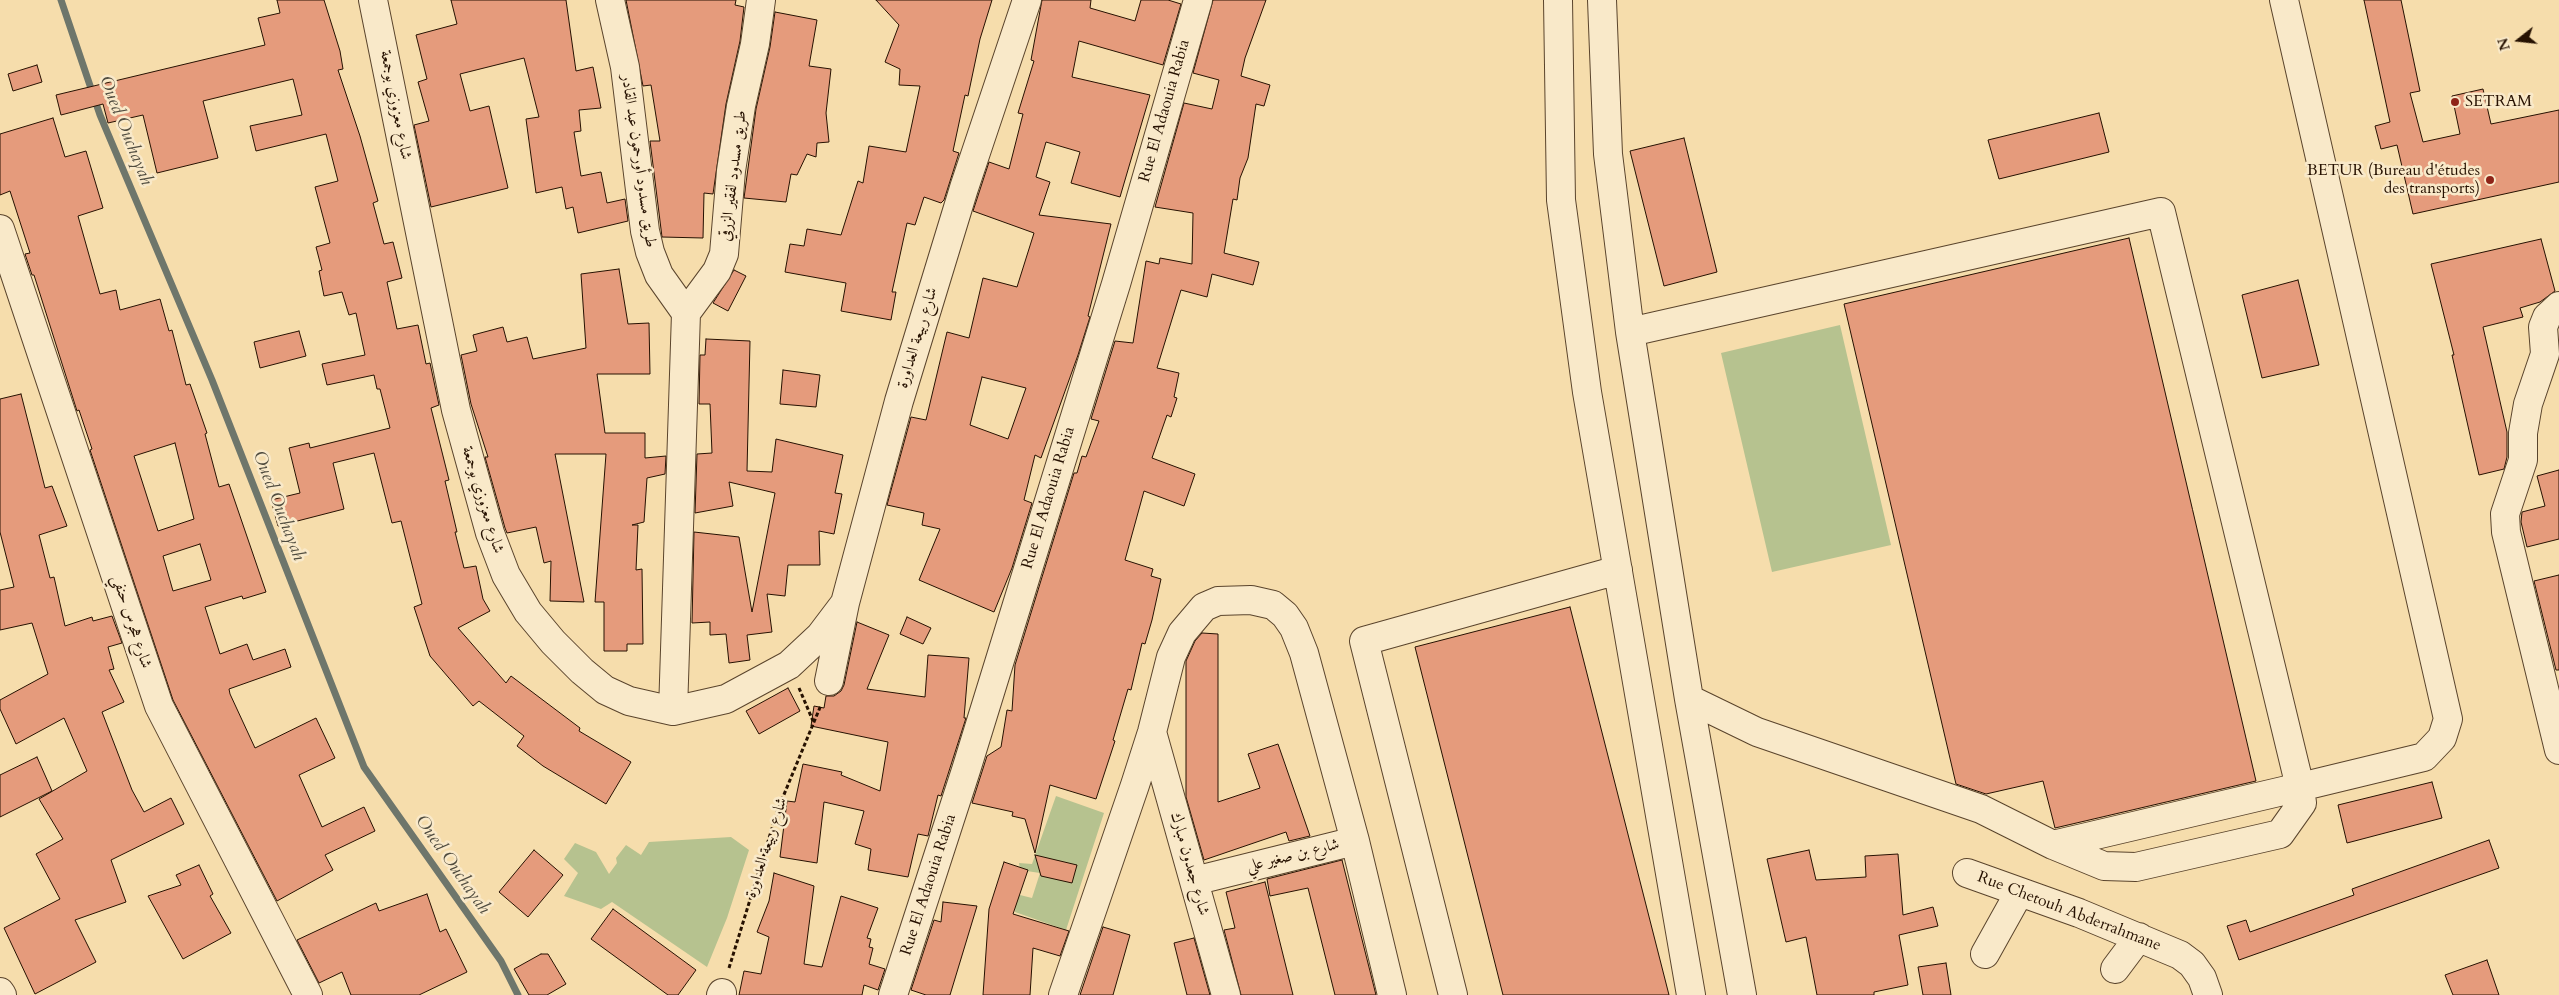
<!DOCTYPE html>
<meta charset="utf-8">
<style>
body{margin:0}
#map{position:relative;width:2559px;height:995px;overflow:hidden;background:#f6ddac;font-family:Cardo,serif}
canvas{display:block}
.north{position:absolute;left:2494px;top:15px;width:50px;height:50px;-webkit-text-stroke:4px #f9e9c9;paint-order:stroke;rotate:254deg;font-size:14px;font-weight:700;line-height:20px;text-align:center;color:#261101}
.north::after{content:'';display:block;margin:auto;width:18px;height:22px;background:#261101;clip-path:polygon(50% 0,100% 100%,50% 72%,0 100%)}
</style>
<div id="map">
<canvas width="2559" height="995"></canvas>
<div class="north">N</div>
</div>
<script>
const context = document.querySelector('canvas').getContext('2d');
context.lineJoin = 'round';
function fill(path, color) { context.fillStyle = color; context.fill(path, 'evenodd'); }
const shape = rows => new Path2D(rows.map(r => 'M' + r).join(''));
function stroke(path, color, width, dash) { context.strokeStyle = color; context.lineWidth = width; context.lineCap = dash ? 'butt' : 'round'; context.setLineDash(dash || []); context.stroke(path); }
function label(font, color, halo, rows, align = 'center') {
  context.font = font + ' Cardo,Amiri,serif'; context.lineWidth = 5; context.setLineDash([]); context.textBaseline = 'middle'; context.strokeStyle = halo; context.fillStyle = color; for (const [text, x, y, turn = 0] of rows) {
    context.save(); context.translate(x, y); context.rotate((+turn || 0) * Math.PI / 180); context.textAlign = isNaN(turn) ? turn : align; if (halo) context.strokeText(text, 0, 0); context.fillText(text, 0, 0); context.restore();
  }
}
fill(shape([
 [1840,325,1891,545,1772,572,1721,353],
 [1056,796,1104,813,1066,930,1015,912,1016,894,1032,898,1040,873,1020,870,1019,863,1032,864],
 [731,837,749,850,727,918,707,967,612,902,601,909,564,896,578,873,564,859,575,843,596,852,609,874,617,863,616,858,626,845,641,855,649,842]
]), '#b6c28f');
stroke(shape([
 [61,0,100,115,212,380,364,767,501,961,518,995]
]), '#6e766b', 7);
const building = shape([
 [277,0,324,0,340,51,343,69,338,70,360,136,378,201,373,203,384,244,393,242,402,278,387,282,397,329,418,325,426,364,430,363,439,405,431,408,449,480,445,481,457,532,455,532,464,568,476,566,483,599,490,611,458,628,506,683,511,676,580,728,579,731,631,762,606,804,543,766,517,746,524,736,479,701,473,706,430,656,414,607,422,604,401,521,392,523,374,453,333,463,344,509,278,526,271,500,300,493,289,448,309,443,310,448,390,428,380,389,377,389,374,375,327,385,322,364,365,355,356,313,349,315,342,292,324,296,319,271,322,270,316,247,330,243,315,187,338,181,326,134,256,151,250,126,302,115,293,79,203,101,218,158,157,173,143,115,108,123,103,104,61,115,56,95,265,45,258,18,280,13,277,0],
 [451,0,566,0,576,71,593,67,601,108,579,110,581,131,574,132,581,176,601,172,607,203,625,199,628,221,578,233,573,207,566,209,562,187,536,193,526,119,539,117,524,58,460,74,470,111,489,106,508,188,431,207,414,125,429,121,418,82,427,79,416,35,457,24,451,0],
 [626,0,736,0,735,5,744,7,740,41,726,104,713,194,704,193,703,238,662,237,650,141,660,141,651,85,643,86,626,0],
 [876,0,992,0,980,39,968,96,965,95,953,151,959,153,944,200,941,203,924,197,915,225,907,223,892,292,896,292,891,320,841,311,846,283,785,272,790,244,804,246,807,229,841,235,858,181,863,183,869,146,906,152,920,86,899,85,900,69,885,62,899,25,876,0],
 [1042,0,1091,0,1090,8,1135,21,1141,0,1168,0,1181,4,1163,65,1079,41,1072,77,1150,95,1120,197,1071,183,1080,152,1046,142,1036,177,1050,182,1039,215,1111,224,1088,316,1090,317,1078,355,1041,458,1035,455,1024,500,1032,503,1012,568,994,612,919,580,940,529,922,525,924,513,887,505,911,417,926,420,947,332,969,338,983,278,1017,287,1034,233,973,211,989,162,1009,169,1023,114,1018,113,1034,61,1031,60,1042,0],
 [982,377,1026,388,1008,439,970,425,982,377],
 [1213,0,1266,0,1245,58,1241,76,1270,85,1264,106,1256,104,1248,158,1240,178,1237,200,1233,199,1224,253,1259,262,1253,285,1212,274,1207,297,1181,290,1157,368,1179,373,1174,397,1177,398,1171,417,1167,415,1152,458,1195,474,1184,506,1144,491,1125,560,1153,569,1151,576,1161,579,1152,620,1145,644,1142,643,1131,690,1128,689,1113,740,1115,741,1096,799,1050,785,1035,853,1025,819,1012,816,1013,812,972,803,987,756,1001,747,1007,710,1012,711,1015,665,1074,473,1077,473,1082,456,1086,457,1099,421,1091,419,1115,341,1133,343,1146,261,1159,264,1160,258,1192,264,1193,213,1155,207,1184,103,1212,109,1219,80,1193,73,1213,0],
 [2364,0,2401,0,2420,91,2410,93,2423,142,2460,134,2452,96,2483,89,2491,124,2559,110,2559,182,2413,214,2397,145,2381,149,2375,126,2390,122,2364,0],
 [775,12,817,20,809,66,831,69,826,113,829,142,817,143,816,157,807,154,797,175,791,174,786,202,744,198,756,109,770,47,775,12],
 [37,65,42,82,13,91,8,74,37,65],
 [2099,113,2109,152,1999,179,1988,140,2099,113],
 [53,118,65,157,86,151,103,208,78,216,100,294,116,290,120,310,160,299,169,331,172,330,186,385,190,384,207,433,205,434,219,487,229,484,266,592,243,599,242,596,205,607,220,654,247,644,253,660,285,649,291,667,229,689,230,694,255,748,316,718,335,758,299,775,322,827,364,807,375,831,325,855,333,870,277,901,173,700,90,450,92,449,79,410,77,411,34,275,32,275,25,254,30,253,10,191,0,195,0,134,53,118],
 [175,443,194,519,158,531,134,456,175,443],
 [200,544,211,580,173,591,163,556,200,544],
 [1684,138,1717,272,1664,286,1630,151,1684,138],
 [2129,238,2256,781,2055,828,2043,781,1986,794,1956,784,1844,304,2129,238],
 [2541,239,2555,291,2540,302,2520,308,2523,317,2483,327,2507,432,2507,457,2504,469,2479,475,2452,355,2454,355,2431,264,2541,239],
 [619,269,628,324,649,323,650,374,597,374,605,433,645,433,645,458,666,456,665,474,647,478,644,522,632,525,638,525,636,570,642,569,643,644,627,644,627,651,604,651,604,602,595,602,606,454,555,454,584,602,550,601,551,561,544,563,536,527,507,533,505,528,485,457,488,457,471,404,461,355,477,351,473,335,503,327,507,342,527,337,533,359,586,348,581,274,619,269],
 [734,270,746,276,728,311,713,303,734,270],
 [2298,280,2319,365,2262,378,2242,295,2298,280],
 [299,331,306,356,260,368,254,342,299,331],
 [706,339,750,341,747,471,772,472,776,439,843,455,835,493,842,494,834,534,819,531,820,565,788,565,785,596,767,594,772,632,747,635,750,660,729,663,726,634,710,635,710,622,692,623,694,532,739,537,752,612,775,493,729,482,733,506,695,513,697,454,712,453,710,404,699,404,700,355,705,355,706,339],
 [783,370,820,375,816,407,780,404,783,370],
 [21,394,45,488,52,486,67,526,39,535,50,578,54,577,65,626,92,617,93,621,112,616,122,643,108,647,114,669,109,670,124,702,102,712,132,790,144,812,171,798,184,824,111,860,126,902,75,920,96,962,35,994,4,928,60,899,36,854,63,839,39,799,87,771,64,718,16,744,0,709,0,700,48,674,32,623,0,630,0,590,14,587,0,532,0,399,21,394],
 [2559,470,2559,539,2527,547,2521,522,2522,512,2545,506,2537,476,2559,470],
 [2559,575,2559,670,2556,670,2534,581,2559,575],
 [1570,607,1669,995,1503,995,1415,647,1570,607],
 [907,617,931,628,923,644,900,634,907,617],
 [857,622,889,635,867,689,925,697,928,655,969,658,964,718,966,718,941,796,938,795,928,836,918,834,908,877,868,870,871,849,855,844,864,811,824,802,817,863,780,857,787,801,795,802,803,764,842,772,841,775,880,791,888,742,811,726,814,706,824,708,826,696,834,696,841,691,844,685,857,622],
 [1202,633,1218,634,1218,802,1260,788,1248,754,1278,744,1310,836,1289,841,1286,832,1204,860,1186,797,1186,661,1195,641,1202,633],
 [788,688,800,711,759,734,746,711,788,688],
 [37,757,52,791,0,817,0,775,37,757],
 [2432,782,2442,818,2347,843,2338,805,2432,782],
 [2489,840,2499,868,2239,960,2227,926,2246,920,2250,932,2354,895,2352,889,2489,840],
 [534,850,563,875,528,917,499,892,534,850],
 [1809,850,1816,880,1866,877,1865,856,1898,854,1903,915,1933,907,1938,926,1899,935,1908,985,1874,992,1874,995,1817,995,1806,937,1786,942,1767,859,1809,850],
 [1035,855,1077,865,1072,883,1041,876,1035,855],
 [1342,860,1376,995,1335,995,1308,888,1270,896,1267,879,1342,860],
 [1004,862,1028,870,1013,914,1069,931,1060,956,1033,948,1030,995,983,995,989,909,1004,862],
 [199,865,213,894,210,896,231,933,183,959,148,896,181,885,176,875,199,865],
 [774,873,814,886,804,964,822,967,841,896,878,908,867,938,871,939,869,947,873,948,869,964,885,969,878,990,864,985,862,995,739,995,744,971,761,974,769,937,757,932,769,901,774,873],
 [1265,882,1293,995,1241,995,1224,930,1235,928,1226,892,1265,882],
 [427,894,440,932,446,929,467,972,419,995,351,995,342,972,319,983,297,940,376,903,379,911,427,894],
 [943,902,977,906,950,995,926,995,911,990,934,920,941,922,943,902],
 [613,909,696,970,678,995,668,995,591,939,613,909],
 [1103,927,1130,935,1113,995,1080,995,1103,927],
 [1194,938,1210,995,1187,995,1174,943,1194,938],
 [541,954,548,954,566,984,547,995,529,995,514,969,541,954],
 [2487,960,2499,995,2453,995,2445,975,2487,960],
 [1946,963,1951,995,1923,995,1918,967,1946,963]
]);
fill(building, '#e59b7c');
stroke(building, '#261101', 1);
const minor = shape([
 [373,0,456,410,490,533,506,575,528,612,553,642,582,671,605,690,629,701,673,711,726,699,789,665,820,636,845,603],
 [610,0,625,67,645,231,650,252,659,275,686,313],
 [1558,0,1561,200,1587,392,1691,995],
 [1602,0,1608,154,1630,332,1689,699,1757,732,1981,809,2053,845,2104,866,2136,867,2280,834,2302,803,2300,787,2424,757,2442,738,2448,719,2284,0],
 [0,229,159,706,308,995],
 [2559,306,2547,317,2543,327,2545,354,2528,404,2523,433,2523,460,2505,514,2506,532,2559,750],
 [686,313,717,271,724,254,731,171,741,106,755,44,761,0],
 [1630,332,2161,212,2300,787,2053,845],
 [829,681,845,603,899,401,964,188,1027,0],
 [1689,699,1742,995],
 [673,711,686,313],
 [1152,732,1226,995],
 [1967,873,2079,913,2180,955,2192,964,2202,978,2208,995],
 [1194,881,1355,841,1392,995],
 [1985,954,2019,893],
 [2115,969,2139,937],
 [0,992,2,995],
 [721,995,722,993],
 [893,995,966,770,1116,284,1198,0],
 [1063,995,1135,785,1152,732,1171,657,1182,633,1204,607,1218,601,1251,600,1273,605,1285,615,1294,628,1304,653,1355,841],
 [1453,995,1364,641,1618,570]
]);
stroke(minor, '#5a442c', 30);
stroke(shape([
 [799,688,813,721],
 [729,968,778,809,821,705]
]), '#261101', 3, [4, 2.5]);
stroke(minor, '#f9e9c9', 28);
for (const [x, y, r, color] of [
 [2455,102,5,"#8f2418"],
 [2490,180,5,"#8f2418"]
]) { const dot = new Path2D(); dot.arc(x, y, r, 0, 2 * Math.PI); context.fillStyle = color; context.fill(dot); stroke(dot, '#f9e9c9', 2); }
label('16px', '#261101', '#f9e9c9', [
 ["SETRAM",2465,102],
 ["BETUR (Bureau d'études",2480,171,"right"],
 ["des transports)",2480,189,"right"]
], 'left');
label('16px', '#261101', '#f9e9c9', [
 ["شارع معزوزي بوجمعة",395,105,79],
 ["Rue El Adaouia Rabia",1165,111,-74],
 ["طريق مسدود أورحمون عبد القادر",638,161,82],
 ["طريق مسدود لفقير الزرقي",734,176,-83],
 ["شارع ربيعة العداورة",918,338,-73],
 ["Rue El Adaouia Rabia",1049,498,-73],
 ["شارع معزوزي بوجمعة",482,500,73],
 ["شارع هجرس حنفي",131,622,72],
 ["شارع ربيعة العداورة",767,848,-72],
 ["شارع بن صغير علي",1293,856,-14],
 ["شارع جعدون مبارك",1189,864,74],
 ["Rue El Adaouia Rabia",929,885,-72],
 ["Rue Chetouh Abderrahmane",2069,912,21]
]);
label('italic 18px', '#504c3f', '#f9e9c9', [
 ["Oued Ouchayah",125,131,68],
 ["Oued Ouchayah",278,506,69],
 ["Oued Ouchayah",452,865,55]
]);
</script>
